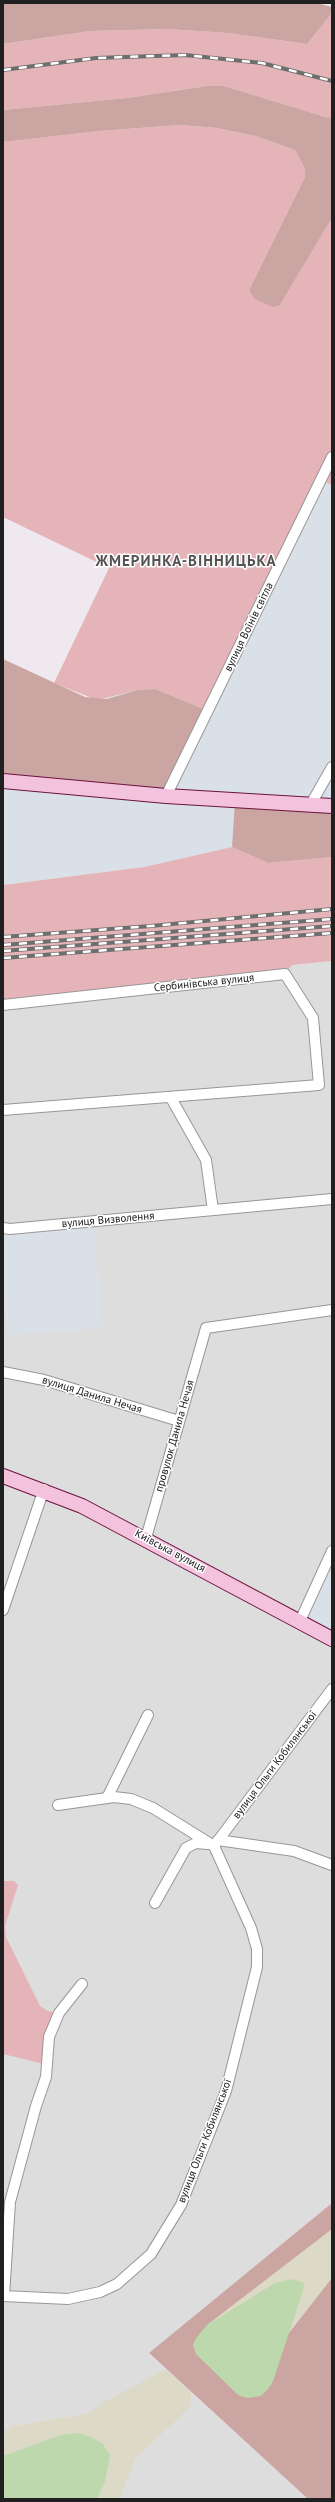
<!DOCTYPE html>
<meta charset="utf-8">
<style>
body{margin:0}
#map{position:relative;width:335px;height:2502px;overflow:hidden;background:#f0e8ef;font-family:"PT Sans",sans-serif}
canvas{display:block}
.frame{position:absolute;inset:0;border:4px solid #202020;pointer-events:none}
</style>
<div id="map">
<canvas width="335" height="2502"></canvas>
<div class="frame"></div>
</div>
<script>
const context = document.querySelector('canvas').getContext('2d');
context.lineJoin = 'round';
function fill(path, color) { context.fillStyle = color; context.fill(path, 'evenodd'); }
const shape = rows => new Path2D(rows.map(r => 'M' + r).join(''));
function stroke(path, color, width, dash) { context.strokeStyle = color; context.lineWidth = width; context.lineCap = dash ? 'butt' : 'round'; context.setLineDash(dash || []); context.stroke(path); }
function label(font, color, halo, rows, align = 'center') {
  context.font = font + ' "PT Sans",sans-serif'; context.lineWidth = 3; context.setLineDash([]); context.textBaseline = 'middle'; context.strokeStyle = halo; context.fillStyle = color; for (const [text, x, y, turn = 0] of rows) {
    context.save(); context.translate(x, y); context.rotate((+turn || 0) * Math.PI / 180); context.textAlign = isNaN(turn) ? turn : align; if (halo) context.strokeText(text, 0, 0); context.fillText(text, 0, 0); context.restore();
  }
}
fill(shape([
 [332,961,332,2203,149,2354,308,2499,3,2499,3,1282,8,1335,3,1228,3,1005,292,965]
]), '#deddde');
fill(shape([
 [321,480,332,485,332,805,235,800,232,847,144,867,3,885,3,781],
 [93,1222,103,1328,8,1335,3,1282,3,1228],
 [332,1550,332,1639,300,1621]
]), '#dae0e8');
fill(shape([
 [332,13,332,116,329,118,224,86,207,86,127,98,3,110,3,44,90,31,167,29,228,33,307,44],
 [180,125,217,128,255,136,295,150,305,169,305,177,249,290,280,305,332,218,332,485,321,480,208,711,155,689,138,690,97,700,54,683,109,568,3,517,3,142,99,131],
 [232,847,268,863,332,857,332,961,292,965,285,974,3,1005,3,885,144,867],
 [3,1881,14,1881,18,1885,5,1926,6,1937,40,2006,48,2011,59,2013,48,2065,3,2054]
]), '#e4b4b8');
fill(shape([
 [3,3,317,3,332,7,332,13,307,44,228,33,167,29,90,31,3,44],
 [207,86,224,86,329,118,332,116,332,218,280,305,273,307,255,299,249,290,305,177,305,169,295,150,255,136,217,128,180,125,99,131,3,142,3,110,127,98],
 [3,659,85,697,107,699,138,690,155,689,208,711,166,796,3,781],
 [235,800,332,805,332,857,268,863,232,847],
 [332,2203,332,2499,308,2499,149,2353]
]), '#caa5a1');
fill(shape([
 [332,2229,332,2278,289,2333,207,2325],
 [166,2369,191,2392,191,2403,188,2409,136,2458,119,2499,87,2499,3,2457,3,2432,13,2426,87,2414,106,2401]
]), '#dcdac6');
fill(shape([
 [292,2279,304,2283,303,2291,273,2381,268,2389,261,2396,247,2398,238,2395,196,2354,193,2345,196,2338,207,2325,275,2283],
 [79,2433,91,2437,103,2444,110,2456,105,2482,97,2499,3,2499,3,2456,61,2435]
]), '#bed8ad');
const street = shape([
 [166,796,332,457],
 [311,804,332,767],
 [3,1005,285,974,313,1018,319,1085,3,1110],
 [171,1098,206,1160,213,1210],
 [3,1228,10,1229,332,1199],
 [3,1372,44,1380,179,1421],
 [146,1538,206,1328,332,1310],
 [3,1610,44,1489],
 [300,1621,332,1551],
 [107,1798,148,1715],
 [58,1805,114,1797,131,1799,153,1808,214,1846],
 [218,1840,294,1851,332,1865],
 [214,1846,332,1689],
 [155,1903,186,1848,196,1843,208,1844],
 [3,2296,68,2299,100,2292,117,2284,151,2254,181,2205,226,2091,257,1967,257,1949,251,1928,214,1846],
 [4,2296,10,2202,36,2106,46,2077,49,2037,59,2013,82,1984]
]);
const secondary = shape([
 [3,781,166,796,332,806],
 [3,1476,82,1506,332,1639]
]);
stroke(street, '#979797', 12);
stroke(secondary, '#6d123f', 16);
stroke(street, '#fff', 10);
stroke(secondary, '#f3c2dd', 14);
const rail = shape([
 [3,70,96,58,185,55,262,63,332,81],
 [3,937,151,926,332,909],
 [3,945,332,919],
 [3,951,332,926],
 [3,958,332,933]
]);
stroke(rail, '#6e6e6e', 4);
stroke(rail, '#fff', 2.5, [8]);
label('11px', '#202020', '#fff', [
 ["вулиця Воїнів світла",249,627,-64],
 ["Сербинівська вулиця",204,983,-6],
 ["вулиця Визволення",108,1220,-5],
 ["вулиця Данила Нечая",92,1395,17],
 ["провулок Данила Нечая",175,1436,-74],
 ["Київська вулиця",170,1551,28],
 ["вулиця Ольги Кобилянської",275,1765,-53],
 ["вулиця Ольги Кобилянської",205,2141,-69]
]);
context.letterSpacing = '1px';
label('bold 15px', '#535353', '#fff', [
 ["ЖМЕРИНКА-ВІННИЦЬКА",186,562]
]);
context.letterSpacing = '0px';
</script>
